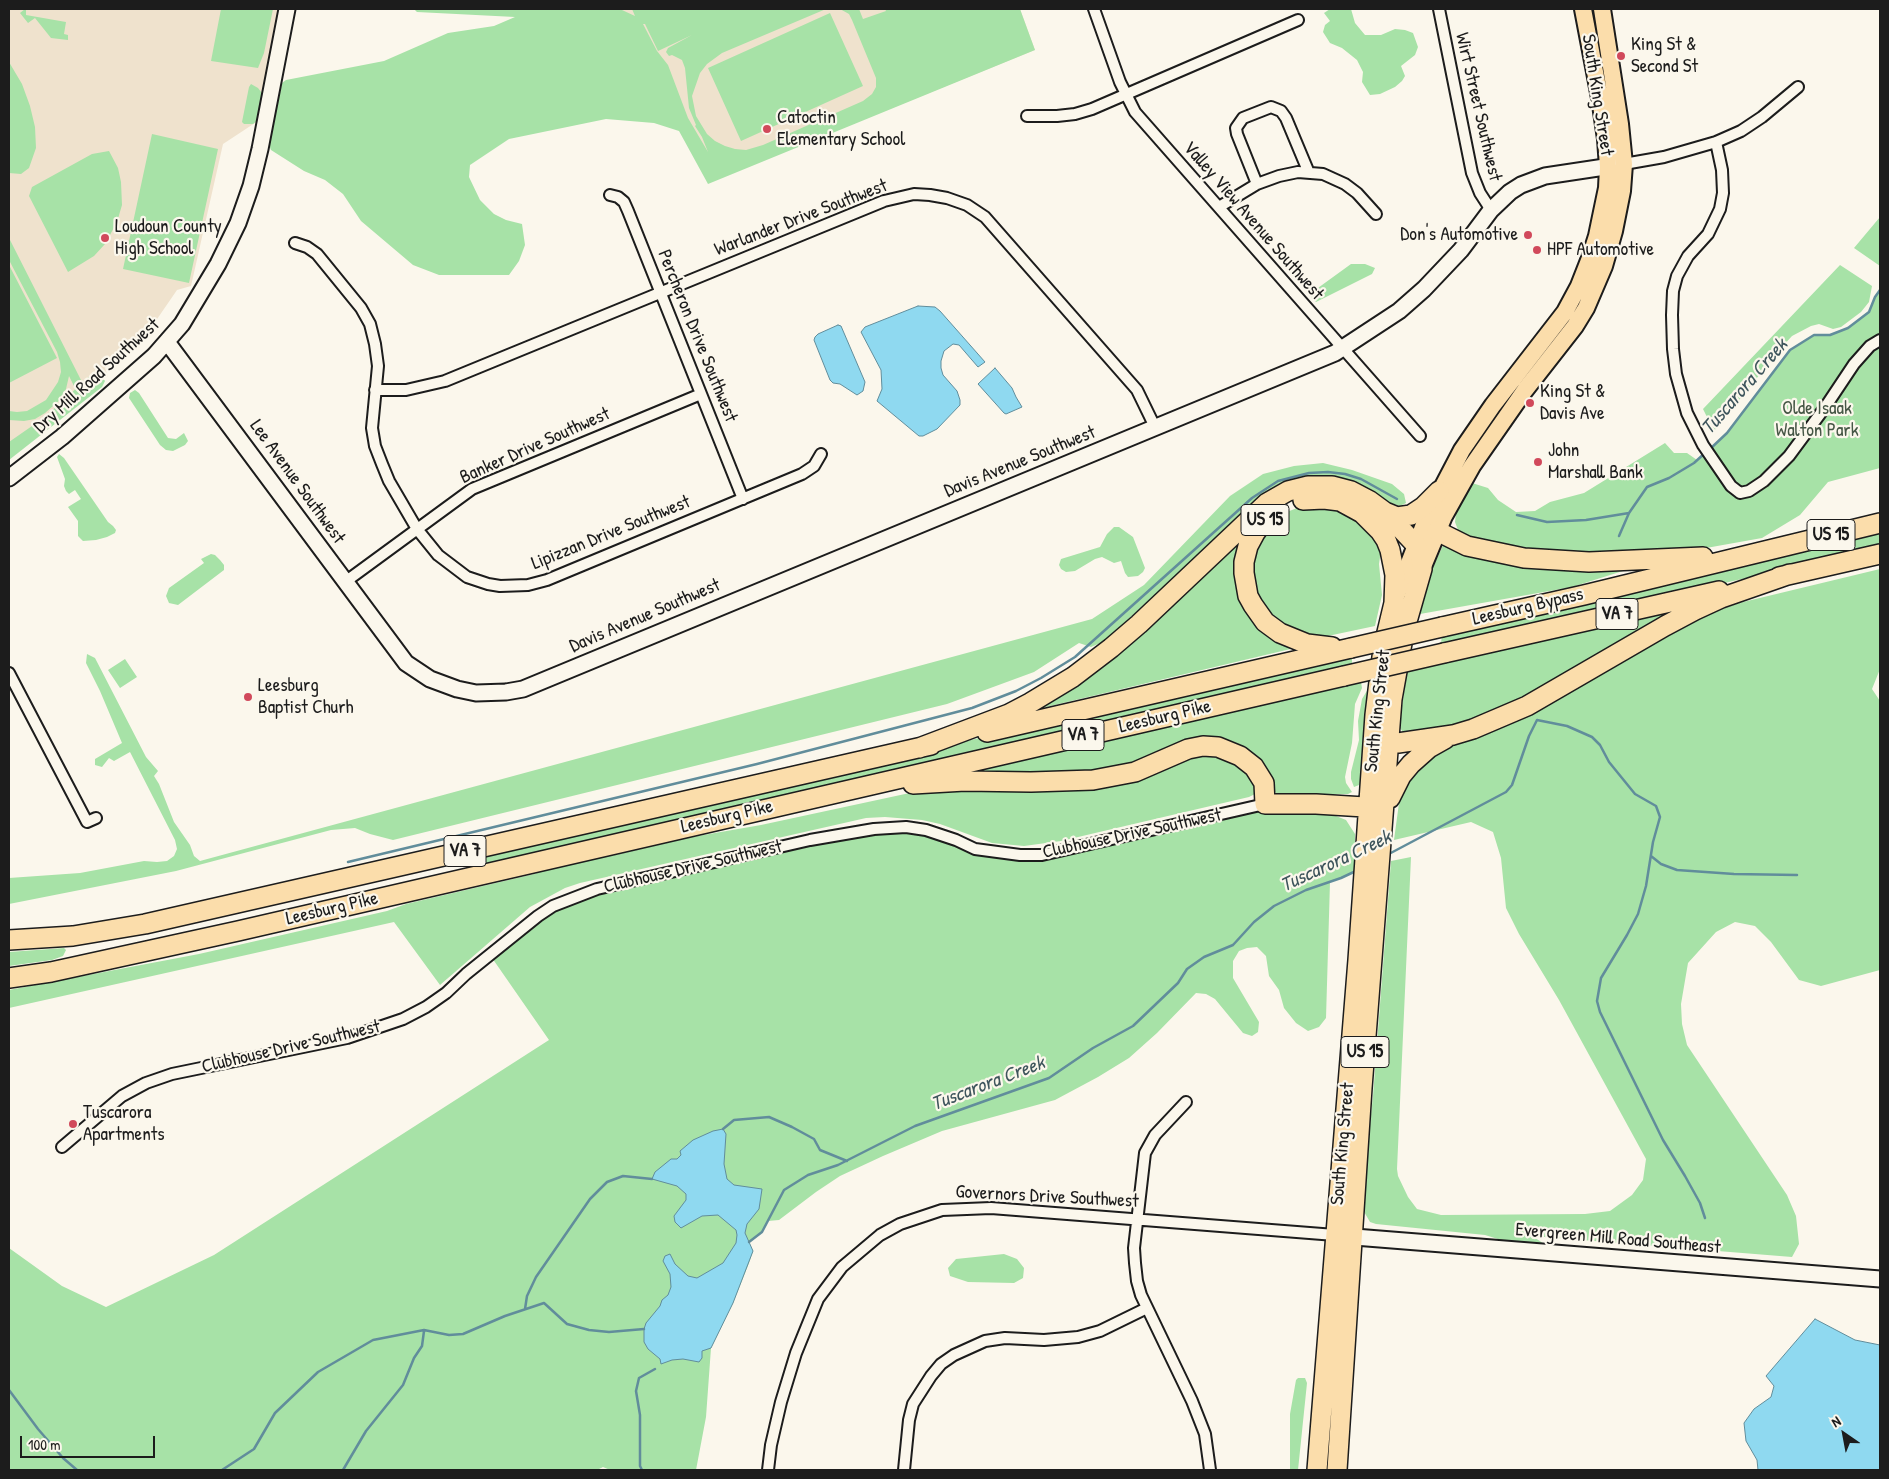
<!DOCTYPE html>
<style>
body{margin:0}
#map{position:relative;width:1889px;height:1479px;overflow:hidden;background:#fbf7ec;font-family:"Patrick Hand",sans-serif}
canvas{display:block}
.frame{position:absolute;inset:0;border:10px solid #1c1c1c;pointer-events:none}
.north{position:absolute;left:1819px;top:1409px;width:50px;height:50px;-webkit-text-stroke:4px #fbf7ec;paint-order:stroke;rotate:327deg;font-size:14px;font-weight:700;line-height:20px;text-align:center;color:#1c1c1c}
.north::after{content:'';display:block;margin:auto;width:18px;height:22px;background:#1c1c1c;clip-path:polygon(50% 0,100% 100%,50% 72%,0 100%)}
.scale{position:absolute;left:20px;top:1436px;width:135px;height:22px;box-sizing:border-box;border:2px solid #1c1c1c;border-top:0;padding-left:6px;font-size:15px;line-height:18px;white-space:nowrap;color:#1c1c1c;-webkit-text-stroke:4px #fbf7ec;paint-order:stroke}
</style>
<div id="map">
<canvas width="1889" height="1479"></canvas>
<div class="frame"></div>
<div class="north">N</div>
<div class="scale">100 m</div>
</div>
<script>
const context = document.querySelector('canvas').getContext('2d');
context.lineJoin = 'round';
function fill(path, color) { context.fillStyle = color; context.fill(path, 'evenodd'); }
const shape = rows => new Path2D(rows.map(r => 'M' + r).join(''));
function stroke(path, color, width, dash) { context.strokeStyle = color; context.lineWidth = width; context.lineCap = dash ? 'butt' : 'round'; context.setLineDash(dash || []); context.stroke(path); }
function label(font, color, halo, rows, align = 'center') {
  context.font = font + ' "Patrick Hand",sans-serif'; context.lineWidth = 4.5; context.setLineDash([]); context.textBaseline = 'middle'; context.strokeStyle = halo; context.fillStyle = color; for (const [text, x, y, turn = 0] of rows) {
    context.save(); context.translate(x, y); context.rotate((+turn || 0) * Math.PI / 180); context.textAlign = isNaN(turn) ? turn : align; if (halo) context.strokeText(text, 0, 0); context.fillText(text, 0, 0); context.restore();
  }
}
fill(shape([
 [9,9,282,9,258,121,223,144,191,286,177,290,142,341,105,368,108,376,9,453],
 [585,9,1020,9,1035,50,719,178]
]), '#efe2cd');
fill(shape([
 [25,9,26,9,26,15,66,22,64,34,68,35,68,40,51,38,35,18,28,23,20,13],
 [221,9,273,9,264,53,258,68,211,61],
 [414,9,608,9,622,10,635,16,632,9,826,9,722,53,707,64,700,73,692,96,696,116,707,134,715,141,725,146,735,149,746,150,763,145,863,101,872,94,876,87,876,78,852,20,849,14,840,9,859,9,863,19,886,11,885,9,1020,9,1035,50,708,184,679,131,654,123,606,119,509,139,470,165,469,177,480,200,494,214,506,220,522,224,525,245,519,261,509,275,439,275,413,265,361,221,343,194,325,180,304,171,271,150,269,145,282,83,286,80,384,61,448,33,494,26,515,17,417,12],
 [643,24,645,24,658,51,692,35,668,48,666,52,669,56,672,55,682,60,685,68,689,108,696,125,695,126,702,137,708,152,688,118,668,65,657,51],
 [1330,9,1351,9,1355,23,1365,35,1381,35,1395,29,1405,30,1413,33,1418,47,1415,55,1401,66,1405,76,1402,81,1395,87,1380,94,1370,95,1362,82,1363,72,1357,60,1342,48,1330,43,1323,32,1325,25,1330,21,1324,13],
 [830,13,863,86,741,141,708,68],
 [9,62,22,84,30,106,35,127,36,148,29,168,21,174,9,173],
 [251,84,258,88,265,97,262,113,257,121,253,124,244,124,242,122,249,87],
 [152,134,218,149,189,283,123,269],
 [109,151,118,168,121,182,122,205,117,222,105,244,94,256,68,272,29,196,32,187,92,154],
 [1880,217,1880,266,1854,248],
 [9,238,82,382,94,373,100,374,105,381,102,387,9,460,9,442,45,417,82,383,74,386,69,376,66,389,61,399,45,413,35,419,24,421,9,420,9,411,17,412,27,411,46,400,58,382,61,372,60,362,57,352,9,260],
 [1351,264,1365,264,1375,268,1372,274,1316,302,1312,299,1311,293],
 [9,265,57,358,9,383],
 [1840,265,1872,286,1869,302,1861,312,1841,327,1833,329,1819,324,1811,326,1792,336,1782,347,1714,431,1703,409],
 [1880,290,1880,468,1828,482,1800,515,1762,538,1695,550,1596,555,1533,552,1466,537,1461,535,1458,530,1455,522,1456,512,1472,483,1488,488,1498,500,1516,512,1535,511,1550,502,1584,493,1665,443,1674,453,1687,453,1697,460,1727,433,1790,350,1814,335,1830,335,1848,328,1869,312,1875,297],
 [135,390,139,393,168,438,176,439,184,433,188,441,185,445,173,451,166,450,160,445,129,398,130,393],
 [59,454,64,458,108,522,113,526,116,530,115,533,107,537,96,540,83,541,78,536,78,521,68,507,81,499,75,490,69,494,66,491,64,486,65,479,57,457],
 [1323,463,1352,470,1392,484,1404,494,1406,503,1400,506,1385,501,1357,485,1327,476,1305,476,1282,485,1259,497,1105,641,1091,647,1079,643,1034,672,947,704,393,840,370,834,355,828,331,830,176,871,9,904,9,878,80,873,144,861,157,862,167,861,174,856,177,849,175,840,130,752,114,761,109,758,102,767,95,765,95,759,122,743,100,691,86,663,87,654,95,658,146,757,158,771,154,776,159,784,174,822,190,845,194,856,200,861,1092,619,1144,585,1230,496,1263,474,1294,466],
 [1308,504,1351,511,1384,549,1380,557,1379,564,1382,595,1375,626,1323,637,1293,633,1272,618,1256,593,1251,580,1256,542,1284,513],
 [1114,527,1119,527,1133,537,1145,568,1143,572,1138,576,1128,577,1125,573,1121,561,1114,563,1102,557,1095,559,1075,571,1066,572,1061,569,1059,565,1061,559,1100,547,1107,534],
 [1244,531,1244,592,1299,647,1008,716,1037,702],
 [1880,532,1880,547,1703,588,1441,644,1442,634],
 [1444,543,1618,567,1626,570,1572,587,1420,614,1433,567],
 [211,554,215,555,220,560,224,565,224,570,178,605,169,603,166,596,169,588,204,563,201,559],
 [1880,569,1880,669,1872,689,1880,701,1880,970,1821,986,1799,980,1771,942,1755,926,1735,922,1716,932,1688,963,1681,1004,1682,1024,1687,1045,1787,1195,1796,1216,1799,1244,1792,1257,1532,1236,1546,1245,1511,1243,1485,1235,1376,1224,1370,1222,1363,1210,1362,1199,1373,1096,1391,861,1411,857,1397,1169,1398,1176,1408,1197,1417,1209,1441,1215,1585,1214,1610,1211,1632,1195,1643,1180,1646,1159,1559,1000,1519,934,1506,908,1501,858,1493,832,1471,822,1394,840,1399,803,1414,772,1432,755,1657,637,1708,614,1739,603],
 [1703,603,1522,700,1459,725,1404,733,1399,727,1407,672],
 [1352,654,1352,665,503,862,473,865,472,862,475,859,527,843,1324,658],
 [125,659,137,677,120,688,108,670],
 [1361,682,1362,688,1355,704,1352,743,1345,777,1346,783,1352,792,1348,794,1281,795,1276,793,1236,747,1114,772,963,774],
 [1368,689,1361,781,1359,785,1354,787,1351,779,1351,772,1359,740,1358,721,1362,699],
 [1203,755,1227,760,1238,766,1255,782,1255,794,1249,797,1061,841,1024,846,992,843,940,824,922,820,885,817,866,818,580,883,565,888,530,907,440,985,394,922,9,1008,9,990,199,954,387,911,406,904,534,874,557,866,615,855,692,837,761,825,919,791,974,788,1035,791,1085,790,1105,786,1183,759],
 [1265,804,1336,816,1346,820,1355,834,1355,872,1330,882,1326,1018,1319,1027,1308,1031,1296,1023,1284,1008,1279,990,1269,976,1266,956,1257,947,1247,948,1239,951,1233,961,1233,978,1259,1022,1258,1032,1252,1036,1243,1033,1215,999,1206,994,1196,993,1157,1033,1129,1058,1098,1077,1055,1100,942,1131,883,1156,840,1176,816,1192,779,1220,768,1221,762,1232,749,1242,753,1251,749,1263,733,1303,711,1348,706,1417,696,1470,610,1470,603,1467,597,1470,9,1470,9,1248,62,1286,106,1307,214,1255,549,1040,490,955,577,895,874,829,926,830,956,840,1020,855],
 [64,948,66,950,63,956,52,960,9,966,9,952],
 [1004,1254,1017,1259,1024,1268,1023,1278,1014,1283,968,1282,950,1276,948,1268,956,1259],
 [1298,1378,1305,1378,1307,1383,1298,1470,1290,1470,1290,1414,1296,1380]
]), '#a7e2a7');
const water = shape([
 [918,306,935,307,940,311,985,362,978,367,959,345,953,344,944,351,941,361,941,368,943,375,957,391,960,400,960,405,937,429,923,436,919,436,877,401,882,389,881,370,861,332,865,327,918,306],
 [838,325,841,326,865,382,863,391,857,395,840,384,833,383,830,380,814,340,815,337,818,334,838,325],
 [995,368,1012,388,1016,397,1022,407,1006,414,1004,413,978,384,995,368],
 [723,1129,726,1134,724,1164,727,1179,734,1185,762,1189,759,1209,747,1224,745,1233,753,1251,733,1303,711,1348,702,1351,702,1358,699,1362,683,1359,672,1360,661,1364,660,1359,648,1349,644,1342,644,1329,646,1323,660,1306,662,1300,668,1295,671,1287,670,1274,663,1261,665,1256,670,1254,675,1264,688,1276,697,1278,723,1263,736,1243,737,1235,736,1230,718,1215,702,1216,681,1228,675,1222,674,1216,686,1200,686,1194,677,1186,652,1179,655,1172,671,1159,677,1159,681,1155,680,1151,693,1140,713,1131,723,1129],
 [1815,1319,1855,1340,1880,1345,1880,1470,1758,1470,1757,1460,1746,1441,1744,1423,1754,1409,1771,1397,1774,1386,1766,1376,1815,1319]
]);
fill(water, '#8fd9f0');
stroke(water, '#618d9b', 1);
stroke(shape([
 [1710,449,1727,433,1790,350,1814,335,1830,335,1848,328,1869,312,1875,297,1880,290],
 [1517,515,1547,522,1586,520,1629,513],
 [1619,536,1629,513,1647,487,1669,478,1694,463,1706,452],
 [1387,855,1506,792,1512,785,1529,736,1537,720,1567,726,1592,737,1600,745,1609,762,1635,794,1656,806,1660,817,1653,842,1646,886,1638,914,1627,935,1601,978,1597,1001,1600,1012,1663,1140,1685,1176,1700,1203,1705,1218],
 [1651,856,1661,864,1677,870,1734,874,1797,875],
 [348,862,757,764,972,708,1016,691,1041,678,1075,657,1252,498,1278,481,1309,473,1328,472,1345,474,1361,479,1397,499],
 [723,1129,734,1120,769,1117,792,1127,814,1139,820,1150,847,1161],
 [749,1242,762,1232,784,1190,808,1175,838,1165,915,1126,1049,1078,1093,1048,1133,1026,1178,983,1187,969,1204,957,1233,945,1254,922,1274,906,1306,890,1341,878,1358,870],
 [525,1309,527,1296,536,1277,590,1199,607,1182,623,1176,652,1179],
 [9,1390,38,1429,63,1458,77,1470],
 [222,1470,254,1449,275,1413,318,1372,373,1340,424,1330,449,1335,463,1334,505,1316,544,1303,567,1324,589,1330,609,1332,644,1329],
 [343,1470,366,1431,403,1385,414,1358,422,1346,424,1331],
 [642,1470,640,1466,640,1415,636,1391,639,1378,655,1369]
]), '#618d9b', 2.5);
const street = shape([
 [1094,9,1120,82,1135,112,1420,436],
 [1439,9,1472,173,1480,193,1491,210],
 [1027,116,1057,116,1075,114,1092,109,1298,20],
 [1716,142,1722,170,1723,193,1720,209,1708,234,1688,256,1677,276,1673,291,1672,315,1673,349,1676,374,1687,413,1703,445,1731,486,1740,493,1749,491,1764,481,1789,456,1826,406,1854,364,1870,346,1880,340],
 [1624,164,1664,157,1716,142,1741,131,1762,117,1798,87],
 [1257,184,1237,134,1236,128,1243,118,1271,107,1281,111,1286,118,1309,173],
 [610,195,618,197,624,202,628,211,743,499],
 [1219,207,1257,184,1279,176,1298,172,1323,174,1345,184,1357,193,1376,214],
 [295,243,307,247,317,254,361,308,370,324,375,344,378,366,372,428,375,446,382,464,389,481,417,529,438,555,467,577,488,584,500,586,528,585,547,580,802,474,814,466,821,454],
 [375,390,406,390,445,381,884,201,914,194,930,195,947,198,967,205,985,217,1137,390,1155,427],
 [345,582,472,489,701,394],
 [9,673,87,822,96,818],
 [1186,1102,1155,1135,1145,1153,1134,1248,1135,1263,1137,1281,1141,1295,1192,1401,1205,1434,1210,1470],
 [62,1147,122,1096,146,1083,172,1074,347,1038,403,1019,426,1007,446,993,466,974,538,916,553,906,597,889,810,840,874,829,906,827,926,830,956,840,975,849,1020,855,1042,855,1265,804],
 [768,1470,771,1445,781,1402,796,1353,818,1299,842,1267,880,1235,900,1224,942,1210,991,1208,1335,1235],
 [904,1470,909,1420,913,1404,931,1376,941,1364,954,1355,985,1341,1005,1338,1044,1340,1078,1337,1100,1331,1147,1308]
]);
const secondary = shape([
 [167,342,406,663,430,679,457,689,476,693,506,692,523,689,1335,353,1399,311,1424,289,1461,250,1491,210,1510,192,1521,185,1545,176,1618,165],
 [9,478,62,437,154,356,182,324,218,264,238,223,251,186,260,149,287,9],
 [1342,1236,1880,1279]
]);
const primary = shape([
 [1422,569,1444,516,1472,466,1525,390,1575,326,1586,308,1604,266,1614,231,1622,191,1624,164,1620,124,1602,9],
 [1397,594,1427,517,1462,450,1493,405,1565,312,1579,286,1590,258,1597,236,1607,188,1608,167,1606,139,1600,98,1583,9]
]);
const highway = shape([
 [1303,500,1324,499,1340,501,1362,513,1380,531,1386,540,1390,550,1395,575,1394,603,1383,649,1375,715,1358,960,1317,1470],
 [1278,510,1263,522,1255,533,1248,546,1244,562,1244,573,1248,596,1253,605,1265,622,1280,633,1307,644,1332,647],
 [1385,512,1397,517,1411,515,1423,507,1439,491],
 [1437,531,1467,546,1524,558,1589,562,1703,557],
 [1779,577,1880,554],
 [1442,627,1584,595,1880,523],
 [1444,653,1719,591],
 [987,732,1351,648],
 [1381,735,1390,742,1398,743,1453,735,1473,729,1527,706,1665,626,1695,610,1721,598,1790,574],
 [919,748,1009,714,1030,703,1073,677,1111,648,1139,624,1267,503,1288,491,1308,486,1332,486,1351,491,1370,501,1385,512,1416,545,1421,557,1422,569,1404,632,1392,699,1362,1088,1337,1470],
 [913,784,965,781,1031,782,1093,780,1135,772,1188,749,1203,746,1218,747,1240,756,1254,767,1264,783,1265,804,1316,804,1381,808],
 [1390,798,1401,776,1411,764,1429,748,1445,739],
 [9,940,73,936,145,924,931,745],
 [9,978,51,972,238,931,1344,676]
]);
stroke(street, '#1c1c1c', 14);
stroke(secondary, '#1c1c1c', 19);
stroke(primary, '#1c1c1c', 20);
stroke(highway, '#1c1c1c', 22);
stroke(street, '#fbf7ec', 10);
stroke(secondary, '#fbf7ec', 15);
stroke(primary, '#fbddab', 16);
stroke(highway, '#fbddab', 19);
const highwayBridge = shape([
 [1351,648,1442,627],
 [1344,676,1444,653]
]);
stroke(highwayBridge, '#1c1c1c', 22, []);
stroke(highwayBridge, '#fbddab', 19);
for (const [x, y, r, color] of [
 [1621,56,5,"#d1495b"],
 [767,129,5,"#d1495b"],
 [1528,235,5,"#d1495b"],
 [105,238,5,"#d1495b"],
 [1537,250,5,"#d1495b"],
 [1530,403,5,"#d1495b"],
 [1538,462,5,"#d1495b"],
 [248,697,5,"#d1495b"],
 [73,1124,5,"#d1495b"]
]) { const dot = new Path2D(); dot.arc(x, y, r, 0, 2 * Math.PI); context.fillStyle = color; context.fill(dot); stroke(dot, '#fbf7ec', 2); }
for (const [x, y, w] of [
 [1265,520,48],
 [1831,535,48],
 [1617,614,42],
 [1083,735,42],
 [465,851,42],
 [1365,1052,48]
]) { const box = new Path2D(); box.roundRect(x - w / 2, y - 15.5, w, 31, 4); context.fillStyle = '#fbf7ec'; context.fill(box); stroke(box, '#1c1c1c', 1); }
label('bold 18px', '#1c1c1c', null, [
 ["US 15",1265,520],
 ["US 15",1831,535],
 ["VA 7",1617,614],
 ["VA 7",1083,735],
 ["VA 7",465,851],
 ["US 15",1365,1052]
]);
label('19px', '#1c1c1c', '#fbf7ec', [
 ["King St &",1631,45],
 ["Second St",1631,67],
 ["Catoctin",777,118],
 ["Elementary School",777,140],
 ["Loudoun County",115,227],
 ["High School",115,249],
 ["Don's Automotive",1518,235,"right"],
 ["HPF Automotive",1547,250],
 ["King St &",1540,392],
 ["Davis Ave",1540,414],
 ["John",1548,451],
 ["Marshall Bank",1548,473],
 ["Leesburg",258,686],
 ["Baptist Churh",258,708],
 ["Tuscarora",83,1113],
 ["Apartments",83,1135]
], 'left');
label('19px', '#1c1c1c', '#fbf7ec', [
 ["South King Street",1597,95,81],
 ["Wirt Street Southwest",1478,107,77],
 ["Warlander Drive Southwest",801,218,-21],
 ["Valley View Avenue Southwest",1253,221,49],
 ["Percheron Drive Southwest",697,336,68],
 ["Dry Mill Road Southwest",97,376,-42],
 ["Banker Drive Southwest",535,446,-24],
 ["Davis Avenue Southwest",1020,462,-22],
 ["Lee Avenue Southwest",297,482,54],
 ["Lipizzan Drive Southwest",611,533,-22],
 ["Leesburg Bypass",1528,607,-13],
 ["Davis Avenue Southwest",645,616,-23],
 ["South King Street",1378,711,-84],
 ["Leesburg Pike",1165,717,-13],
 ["Leesburg Pike",727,817,-13],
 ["Clubhouse Drive Southwest",1132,834,-12],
 ["Clubhouse Drive Southwest",693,867,-13],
 ["Leesburg Pike",332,909,-13],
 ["Clubhouse Drive Southwest",291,1047,-13],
 ["South King Street",1343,1144,-85],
 ["Governors Drive Southwest",1047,1197,3],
 ["Evergreen Mill Road Southeast",1618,1239,5]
]);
label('19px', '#465746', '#fbf7ec', [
 ["Olde Isaak",1817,409],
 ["Walton Park",1817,431]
]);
label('italic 20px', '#3e555c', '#fbf7ec', [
 ["Tuscarora Creek",1745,387,-49],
 ["Tuscarora Creek",1336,862,-25],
 ["Tuscarora Creek",988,1084,-21]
]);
</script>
